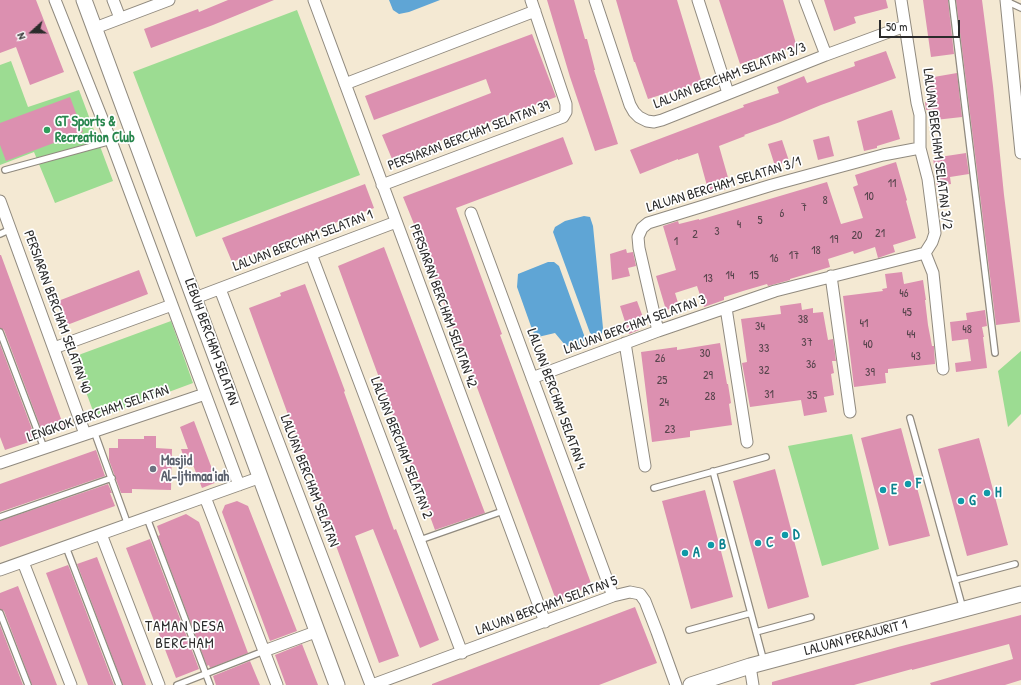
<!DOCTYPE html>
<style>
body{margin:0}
#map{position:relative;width:1021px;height:685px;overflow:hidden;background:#f4e9d3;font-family:"Patrick Hand",sans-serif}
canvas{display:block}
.north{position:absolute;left:12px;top:12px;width:40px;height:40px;-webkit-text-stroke:3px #fff;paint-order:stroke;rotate:249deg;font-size:11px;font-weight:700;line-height:16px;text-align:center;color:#2b2b2b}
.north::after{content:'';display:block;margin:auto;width:14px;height:18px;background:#2b2b2b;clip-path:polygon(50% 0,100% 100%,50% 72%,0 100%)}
.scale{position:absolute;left:879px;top:20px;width:81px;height:18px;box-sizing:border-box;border:2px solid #2b2b2b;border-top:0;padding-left:5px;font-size:12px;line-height:14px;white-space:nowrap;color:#2b2b2b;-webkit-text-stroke:3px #fff;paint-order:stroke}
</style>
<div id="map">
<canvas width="1021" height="685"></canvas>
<div class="north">N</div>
<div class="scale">50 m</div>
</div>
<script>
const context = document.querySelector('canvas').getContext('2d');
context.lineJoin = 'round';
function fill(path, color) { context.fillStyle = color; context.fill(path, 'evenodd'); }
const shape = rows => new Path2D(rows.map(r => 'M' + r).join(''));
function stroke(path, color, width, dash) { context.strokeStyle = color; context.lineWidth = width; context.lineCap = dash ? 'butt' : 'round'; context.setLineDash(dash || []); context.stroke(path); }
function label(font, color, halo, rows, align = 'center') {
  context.font = font + ' "Patrick Hand",sans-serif'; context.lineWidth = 3.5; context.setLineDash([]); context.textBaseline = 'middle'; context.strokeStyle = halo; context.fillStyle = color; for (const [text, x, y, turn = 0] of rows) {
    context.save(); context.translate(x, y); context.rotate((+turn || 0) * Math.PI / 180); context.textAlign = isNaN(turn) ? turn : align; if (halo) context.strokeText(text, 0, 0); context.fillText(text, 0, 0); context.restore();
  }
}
fill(shape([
 [297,10,360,175,196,237,133,72],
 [11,61,28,107,79,90,113,181,55,203,34,152,0,165,0,65],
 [171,321,193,383,96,419,73,357],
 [1021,351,1021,414,1008,427,998,371],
 [852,434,879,549,822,566,788,446]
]), '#9cdc92');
fill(shape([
 [389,0,440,0,409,12,399,14,393,10],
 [584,216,590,217,593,226,603,328,602,333,598,338,590,333,553,232,555,227,565,221],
 [548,262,554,262,559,266,584,335,584,341,579,346,571,347,565,345,555,333,538,337,533,332,517,287,518,274]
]), '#5fa5d5');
fill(shape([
 [0,0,36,0,64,72,30,85,16,47,0,53],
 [228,0,274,0,213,25,151,48,144,29,198,9,199,12],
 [547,0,574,0,585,39,587,39,595,70,594,70,618,144,595,151,570,77],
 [616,0,677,0,702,83,679,90,679,89,648,99,635,62,634,62],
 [719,0,783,0,797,47,773,53,740,64],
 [824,0,886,0,888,8,854,17,856,23,834,31],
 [923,0,948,0,954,54,931,57],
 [956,0,982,0,993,86,1004,195,1020,322,996,325],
 [532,34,556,97,392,159,382,135,491,93,486,79,374,120,365,96],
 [886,51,896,78,821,105,780,122,744,135,745,136,719,146,731,188,709,193,698,153,678,160,678,159,640,174,630,150,744,107,743,105,779,93,777,87,804,76,807,83,855,66,854,62],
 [957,73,962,117,935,120,933,109,926,110,925,102,933,101,928,78],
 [70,97,83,132,6,161,0,145,0,123],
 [892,110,900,139,877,146,877,148,864,151,857,121],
 [829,136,834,156,818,160,813,140],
 [563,137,573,164,456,208,502,334,500,335,592,586,556,600,462,347,460,348,415,224,414,224,403,197],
 [782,140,789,161,775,166,768,144],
 [966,153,969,174,950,177,951,184,937,186,933,158],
 [896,162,907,200,906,201,916,238,893,245,895,252,878,258,875,247,854,254,853,251,828,259,830,267,790,279,790,280,768,286,767,284,743,291,724,297,724,300,704,307,697,286,675,293,679,306,666,310,656,276,676,270,663,226,678,221,679,224,699,219,699,220,827,182,841,224,863,218,853,187,858,185,855,175],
 [365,184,374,208,232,262,222,238],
 [384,247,485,513,435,530,338,266],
 [626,249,627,253,633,252,636,266,628,268,630,276,612,280,610,254],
 [0,255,1,255,64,427,43,434,4,330,0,328],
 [139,270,148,294,67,325,58,301],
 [902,272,904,284,923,280,926,300,925,300,928,325,932,346,934,346,935,364,888,369,888,373,885,373,886,383,854,387,843,296,883,291,882,289,887,288,885,274],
 [305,284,345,391,344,392,394,530,396,529,439,640,420,648,373,529,355,536,399,656,379,663,249,308,281,296,280,293],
 [637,301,644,320,637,323,639,330,629,334,620,306],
 [801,303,802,310,813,308,813,313,823,312,828,340,833,339,836,361,832,361,834,373,831,374,834,395,824,397,827,412,804,416,801,400,750,407,742,363,747,362,741,319,781,314,780,306],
 [985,310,987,326,982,327,984,337,983,337,987,368,956,372,955,363,971,361,968,339,952,341,950,322,967,320,966,313],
 [720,343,727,384,728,384,731,403,729,404,732,425,690,431,690,437,652,442,641,352,677,347,677,350],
 [0,344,35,437,28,440,29,442,5,450,0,437],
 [194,421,217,482,202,488,193,465,187,467,181,449,188,449,180,427],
 [901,428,930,536,889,546,861,438],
 [144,436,156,436,156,448,172,449,171,490,132,489,132,493,121,493,109,460,109,448,118,448,118,439,144,439],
 [979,438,1008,545,967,556,938,449],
 [96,450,105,476,0,512,0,484],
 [775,469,809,597,768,609,733,481],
 [108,484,112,493,110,493,115,506,0,547,0,521],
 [705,490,733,597,691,609,662,501],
 [237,501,248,506,297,631,270,641,222,512,225,505],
 [186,514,199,522,248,653,210,668,209,665,207,666,158,536,160,535,157,526],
 [150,539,199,669,176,678,126,548],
 [97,557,146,685,123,685,77,564],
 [68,565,69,567,114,685,88,685,46,573],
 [18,586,57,685,32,685,4,611,0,609,0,593],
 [635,607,657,663,638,670,599,685,432,685,432,684],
 [1021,615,1021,680,1005,685,931,685,930,683,1013,659,1009,644,912,670,912,669,854,685,772,685,772,682,898,647],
 [0,625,23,685,0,685],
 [302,644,318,685,286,685,275,655],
 [250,661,260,685,216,685,213,676]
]), '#dc90b0');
const lane = shape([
 [952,0,995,353],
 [1006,1,1021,8],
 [5,170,111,141],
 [0,234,11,229],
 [0,332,44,448],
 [910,418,963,609],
 [94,431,128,525],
 [713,471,764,662],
 [654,488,766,457],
 [0,517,112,478],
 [147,518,210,685],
 [420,540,503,511],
 [66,547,119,685],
 [955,580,1015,564],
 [0,613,28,685],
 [689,630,751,613],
 [756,632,811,617],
 [177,685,264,651]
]);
const street = shape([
 [55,0,111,141,239,485],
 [113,0,120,18],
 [314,0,545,622],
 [595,0,630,105,634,112,639,117,647,121,654,122,662,120,826,55,905,26],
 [698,0,728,93],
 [805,0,826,55],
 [901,0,917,103,920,115,920,148,928,179,935,233,932,242,925,253,933,273,943,369],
 [1006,0,1021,153],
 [95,28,169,0],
 [345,84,535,11],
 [382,185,563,117,566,112,566,104,531,0],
 [0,201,85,434],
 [471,213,613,596],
 [311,254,462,653],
 [831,276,850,412],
 [220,289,371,685],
 [195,298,396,222],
 [726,308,747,442],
 [658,331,639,248,638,237,642,228,648,223,772,185,883,155,920,148],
 [625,343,645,466],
 [54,348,172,305],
 [532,378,658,331,775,291,925,253],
 [0,463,205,394],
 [205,497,277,685],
 [101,534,159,685],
 [23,562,71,685],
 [0,570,261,477],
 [264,651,318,631],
 [750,666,753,685],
 [372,685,613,596,630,592,640,594,645,601,657,632,676,685]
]);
const secondary = shape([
 [84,0,337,685],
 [691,685,750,666,1021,594]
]);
stroke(lane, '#908a7f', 8);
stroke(street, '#908a7f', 13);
stroke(secondary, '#908a7f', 17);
stroke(lane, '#fff', 5.5);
stroke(street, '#fff', 11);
stroke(secondary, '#fff', 15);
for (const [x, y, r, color] of [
 [47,130,4,"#2e9e5b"],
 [153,469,4,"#6b7280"],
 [908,484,4,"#0f9aa8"],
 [883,490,4,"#0f9aa8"],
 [987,493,4,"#0f9aa8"],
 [961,501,4,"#0f9aa8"],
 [785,535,4,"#0f9aa8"],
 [758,543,4,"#0f9aa8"],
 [711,545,4,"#0f9aa8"],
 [685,553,4,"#0f9aa8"]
]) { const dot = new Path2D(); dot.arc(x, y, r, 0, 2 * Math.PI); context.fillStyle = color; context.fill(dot); stroke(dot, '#fff', 1.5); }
label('12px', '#57444c', null, [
 ["11",892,184],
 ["10",869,197],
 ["8",825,201],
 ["7",804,208],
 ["6",782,214],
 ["5",760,221],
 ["4",739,225],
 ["3",717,232],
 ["21",880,234],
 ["2",695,235],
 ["20",857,236],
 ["19",834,240],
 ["1",676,242],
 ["18",816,251],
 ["17",794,256],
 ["16",774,259],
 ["14",730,276],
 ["15",754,276],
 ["13",708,279],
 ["46",904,294],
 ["45",907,313],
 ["38",803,320],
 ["41",864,324],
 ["34",760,327],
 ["48",967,330],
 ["44",911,335],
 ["37",807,343],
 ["40",868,345],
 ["33",764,349],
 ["30",705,354],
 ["43",916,357],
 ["26",660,359],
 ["36",811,365],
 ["32",764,371],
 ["39",870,373],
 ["29",708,376],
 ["25",662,381],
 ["31",769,395],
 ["35",812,396],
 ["28",710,397],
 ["24",664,403],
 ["23",670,430]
]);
label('14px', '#2b2b2b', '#fff', [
 ["LALUAN BERCHAM SELATAN 3/3",730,76,-21],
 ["PERSIARAN BERCHAM SELATAN 39",469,136,-21],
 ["LALUAN BERCHAM SELATAN 3/2",937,149,83],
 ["LALUAN BERCHAM SELATAN 3/1",724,185,-17],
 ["LALUAN BERCHAM SELATAN 1",303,241,-21],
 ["PERSIARAN BERCHAM SELATAN 42",443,306,70],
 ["PERSIARAN BERCHAM SELATAN 40",57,312,70],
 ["LALUAN BERCHAM SELATAN 3",635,325,-20],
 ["LEBUH BERCHAM SELATAN",211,342,70],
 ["LALUAN BERCHAM SELATAN 4",556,399,70],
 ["LENGKOK BERCHAM SELATAN",98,414,-19],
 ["LALUAN BERCHAM SELATAN 2",401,448,69],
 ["LALUAN BERCHAM SELATAN",309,481,69],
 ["LALUAN BERCHAM SELATAN 5",547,606,-20],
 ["LALUAN PERAJURIT 1",856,638,-15]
]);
label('bold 14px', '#27864d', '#fff', [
 ["GT Sports &",55,122],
 ["Recreation Club",55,138]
], 'left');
label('bold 14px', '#5b616d', '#fff', [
 ["Masjid",161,461],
 ["Al-Ijtimaa'iah",161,477]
], 'left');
label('bold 14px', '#0d838f', '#fff', [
 ["F",916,484],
 ["E",891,490],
 ["H",995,493],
 ["G",969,501],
 ["D",793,535],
 ["C",766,543],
 ["B",719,545],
 ["A",693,553]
], 'left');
context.letterSpacing = '1px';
label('15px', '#2b2b2b', '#fff', [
 ["TAMAN DESA",185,627],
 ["BERCHAM",185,644]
]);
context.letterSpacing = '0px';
</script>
